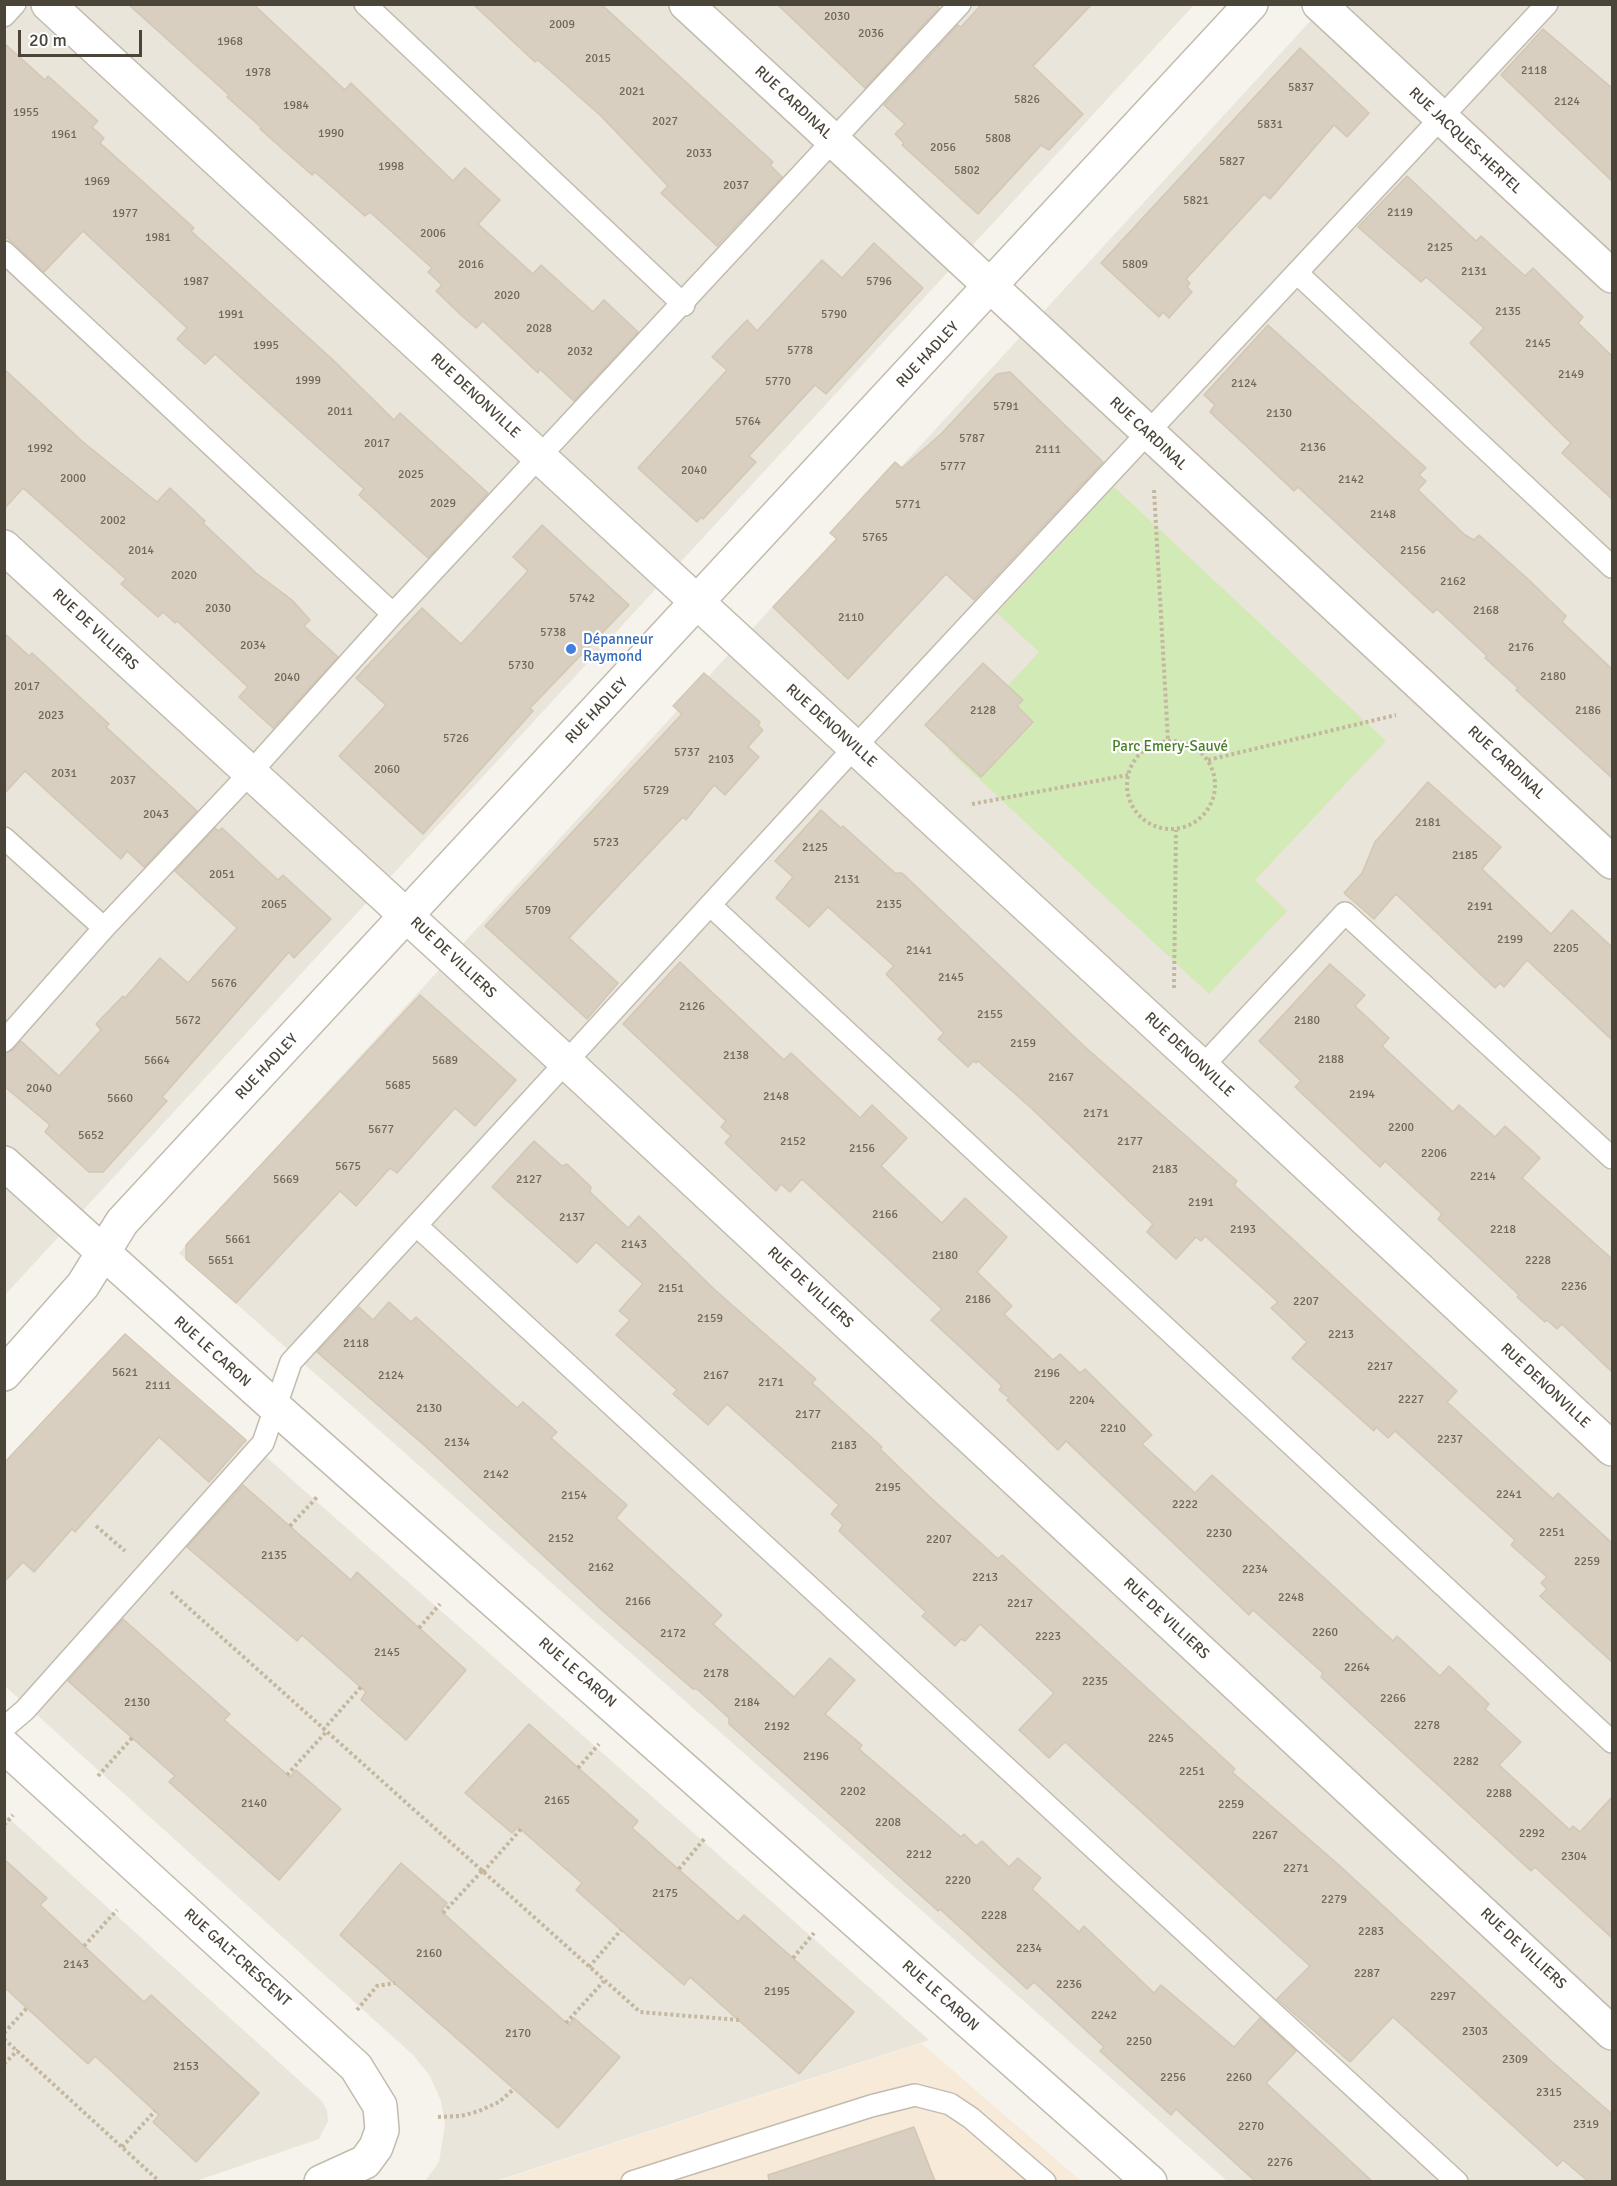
<!DOCTYPE html>
<meta charset="utf-8">
<style>
body{margin:0}
#map{position:relative;width:1617px;height:2186px;overflow:hidden;background:#f6f3ec;font-family:Signika,sans-serif}
canvas{display:block}
.frame{position:absolute;inset:0;border:6px solid #4b4439;pointer-events:none}
.scale{position:absolute;left:18px;top:30px;width:124px;height:27px;box-sizing:border-box;border:3px solid #4b4439;border-top:0;padding-left:8px;font-size:18px;line-height:21px;white-space:nowrap;color:#4b4439;-webkit-text-stroke:4px #fff;paint-order:stroke}
</style>
<div id="map">
<canvas width="1617" height="2186"></canvas>
<div class="frame"></div>
<div class="scale">20 m</div>
</div>
<script>
const context = document.querySelector('canvas').getContext('2d');
context.lineJoin = 'round';
function fill(path, color) { context.fillStyle = color; context.fill(path, 'evenodd'); }
const shape = rows => new Path2D(rows.map(r => 'M' + r).join(''));
function stroke(path, color, width, dash) { context.strokeStyle = color; context.lineWidth = width; context.lineCap = dash ? 'butt' : 'round'; context.setLineDash(dash || []); context.stroke(path); }
function label(font, color, halo, rows, align = 'center') {
  context.font = font + ' Signika,sans-serif'; context.lineWidth = 4.5; context.setLineDash([]); context.textBaseline = 'middle'; context.strokeStyle = halo; context.fillStyle = color; for (const [text, x, y, turn = 0] of rows) {
    context.save(); context.translate(x, y); context.rotate((+turn || 0) * Math.PI / 180); context.textAlign = isNaN(turn) ? turn : align; if (halo) context.strokeText(text, 0, 0); context.fillText(text, 0, 0); context.restore();
  }
}
fill(shape([
 [5,5,1194,5,5,1295],
 [1325,5,1612,5,1612,2181,1227,2181,179,1253],
 [125,1333,929,2040,496,2181,425,2181,439,2162,445,2125,441,2101,430,2076,413,2055,5,1686,4,1466],
 [4,1814,322,2101,327,2110,328,2121,319,2139,196,2181,5,2181]
]), '#eae5da');
fill(shape([
 [921,2043,1081,2181,496,2182]
]), '#f7ead8');
fill(shape([
 [1114,487,1386,741,1255,880,1287,911,1209,994,948,750,1039,652,997,613]
]), '#d2eab5');
const building = shape([
 [128,4,253,4,345,90,351,83,453,181,465,168,500,200,478,224,533,274,541,265,593,312,604,300,638,332,574,401,540,369,538,373,483,321,476,328,461,315,436,291,442,285,428,272,432,268,370,212,365,216,315,172,312,175,260,129,262,128,227,97,229,95,128,4],
 [473,4,601,4,773,162,770,165,782,177,717,246,661,193,668,186,601,116,538,60,535,62,473,4],
 [777,4,935,4,939,8,865,88,777,4],
 [982,4,1092,4,1033,66,1083,114,1049,150,1041,145,978,214,902,145,904,143,895,134,905,124,884,105,958,25,961,27,982,4],
 [1543,29,1612,88,1612,181,1501,75,1543,29],
 [4,43,45,80,48,76,98,121,92,127,104,138,100,143,194,228,191,231,332,359,394,420,400,413,488,493,428,558,359,495,364,489,215,354,205,364,177,339,187,328,83,231,44,272,4,235,4,43],
 [1300,48,1369,113,1347,137,1334,125,1270,199,1264,194,1186,279,1190,283,1187,287,1192,292,1169,318,1163,312,1159,317,1101,263,1300,48],
 [1407,176,1476,241,1481,236,1525,276,1533,268,1583,317,1578,323,1612,356,1612,499,1562,453,1571,443,1470,343,1484,328,1426,277,1421,282,1358,227,1407,176],
 [874,243,923,288,826,394,815,385,749,456,756,462,703,519,701,517,697,522,638,468,727,370,712,357,747,320,757,331,822,260,842,278,874,243],
 [1268,325,1426,468,1419,475,1426,481,1418,490,1465,535,1474,540,1479,535,1530,581,1566,616,1562,622,1612,669,1612,778,1516,690,1518,688,1485,658,1487,656,1437,609,1433,613,1298,487,1294,491,1210,412,1215,405,1204,395,1268,325],
 [4,369,83,442,157,502,170,488,205,521,203,523,256,573,292,600,310,620,304,626,338,657,273,728,239,697,248,687,177,621,175,623,163,612,158,617,121,584,126,579,23,488,4,509,4,369],
 [1010,372,1103,462,974,600,946,574,848,679,773,607,837,539,830,533,895,462,902,468,941,434,997,374,1010,372],
 [542,525,629,605,530,708,533,711,423,834,339,756,386,705,356,678,422,608,461,644,528,571,513,557,542,525],
 [4,633,29,656,32,653,109,724,106,727,197,811,144,867,127,851,121,859,25,771,4,794,4,633],
 [983,663,1023,700,1017,706,1033,722,981,777,925,725,983,663],
 [704,673,760,722,758,725,763,730,748,747,759,757,725,795,714,785,686,820,683,817,569,938,618,983,587,1019,485,926,682,714,673,706,704,673],
 [1428,782,1501,847,1482,869,1551,934,1572,910,1612,947,1612,1040,1527,960,1504,987,1500,983,1495,988,1396,894,1374,919,1344,893,1362,873,1375,842,1428,782],
 [821,810,841,828,843,826,895,873,902,873,1085,1047,1237,1181,1234,1185,1457,1391,1447,1402,1553,1499,1558,1493,1612,1543,1612,1662,1540,1596,1547,1589,1541,1583,1547,1577,1511,1545,1515,1540,1395,1431,1388,1438,1376,1427,1374,1431,1292,1358,1307,1342,1271,1308,1278,1302,1205,1236,1201,1241,1196,1237,1176,1259,1147,1232,1153,1224,1030,1107,978,1061,976,1063,973,1061,968,1067,938,1039,944,1033,886,974,894,966,828,907,809,927,776,898,793,877,775,861,821,810],
 [215,828,218,831,222,828,278,880,283,875,331,919,294,958,289,952,162,1097,167,1101,103,1172,89,1172,45,1132,50,1125,4,1086,4,1053,13,1050,21,1041,59,1076,101,1030,96,1024,123,996,125,998,160,958,188,983,237,928,175,871,215,828],
 [680,962,784,1060,791,1053,860,1118,872,1105,907,1138,881,1166,942,1223,965,1198,1007,1237,977,1272,1012,1306,1004,1314,1053,1360,1060,1354,1080,1373,1085,1369,1152,1435,1142,1444,1195,1493,1212,1475,1393,1641,1397,1636,1440,1676,1449,1666,1489,1704,1485,1709,1521,1742,1499,1765,1570,1830,1573,1826,1580,1832,1612,1797,1612,1938,1535,1867,1531,1871,1321,1677,1323,1673,1253,1610,1249,1615,1066,1441,1058,1450,1007,1400,1009,1398,999,1390,1002,1386,931,1320,942,1309,802,1179,790,1192,781,1184,776,1191,725,1143,731,1136,721,1127,726,1121,623,1024,680,962],
 [1330,964,1365,995,1355,1006,1389,1038,1382,1046,1453,1112,1459,1105,1495,1137,1505,1126,1540,1158,1522,1178,1612,1259,1612,1372,1562,1324,1557,1329,1547,1320,1545,1322,1517,1297,1519,1295,1438,1219,1442,1214,1385,1161,1380,1167,1295,1087,1301,1081,1259,1041,1330,964],
 [420,995,516,1080,475,1126,455,1108,397,1173,390,1168,356,1206,340,1191,236,1303,186,1259,186,1245,420,995],
 [534,1141,562,1166,567,1164,591,1187,590,1192,628,1228,639,1216,715,1290,816,1379,812,1383,882,1447,880,1449,932,1499,998,1559,1002,1555,1235,1769,1232,1772,1340,1866,1550,2060,1612,2114,1612,2181,1588,2181,1563,2160,1557,2166,1393,2017,1350,2062,1277,1999,1310,1966,1065,1742,1049,1758,1019,1730,1054,1693,980,1624,965,1641,961,1639,955,1646,922,1616,926,1612,839,1531,843,1525,831,1514,839,1505,727,1404,708,1425,673,1394,677,1390,616,1335,630,1320,619,1311,643,1284,596,1242,577,1263,492,1187,534,1141],
 [389,1302,411,1322,416,1317,517,1408,523,1402,557,1432,551,1438,627,1505,616,1518,722,1615,713,1624,794,1697,830,1658,855,1680,825,1714,862,1745,859,1749,961,1837,964,1834,976,1846,982,1841,1009,1867,1018,1858,1041,1878,1032,1889,1079,1932,1084,1926,1154,1993,1161,1985,1234,2047,1260,2018,1296,2051,1266,2083,1372,2181,1255,2181,1176,2109,1171,2115,1100,2051,1104,2047,1034,1982,1027,1989,940,1909,938,1911,729,1724,729,1718,697,1689,693,1689,604,1612,425,1446,317,1352,359,1307,373,1320,389,1302],
 [125,1334,246,1440,209,1482,159,1437,75,1532,72,1529,34,1572,23,1562,4,1582,4,1463,125,1334],
 [243,1485,351,1580,357,1572,466,1670,406,1740,361,1700,366,1692,302,1635,297,1641,187,1547,243,1485],
 [123,1619,230,1714,224,1720,290,1777,296,1770,341,1809,279,1880,169,1782,175,1776,68,1681,123,1619],
 [529,1724,638,1821,632,1828,738,1922,744,1915,854,2012,799,2074,690,1977,684,1985,621,1930,576,1890,582,1883,518,1827,512,1833,465,1793,529,1724],
 [4,1859,47,1898,40,1905,144,2002,151,1995,259,2093,196,2162,153,2122,159,2115,95,2056,88,2064,4,1987,4,1859],
 [401,1863,447,1903,441,1911,505,1969,569,2025,574,2018,620,2057,558,2128,340,1935,401,1863],
 [914,2127,935,2181,769,2181,768,2175,914,2127]
]);
fill(building, '#d8cfc1');
stroke(building, '#d3c7b4', 1.5);
const lane = shape([
 [365,4,684,305],
 [4,16,15,4],
 [4,252,393,614],
 [1297,273,1612,567],
 [4,838,104,928],
 [710,905,1612,1742],
 [4,1041,104,928,250,773,393,614,960,4],
 [1202,1067,1345,913,1612,1158],
 [417,1226,1457,2182],
 [4,1728,25,1710,263,1443,291,1362,854,748,1547,4],
 [632,2182,871,2106,915,2095,950,2104,971,2118,1045,2182]
]);
const street = shape([
 [48,4,1202,1067,1612,1449],
 [686,4,1612,862],
 [1319,4,1612,276],
 [4,547,566,1062,1612,2033],
 [4,1163,275,1407,1150,2182],
 [4,1374,83,1285,122,1222,1251,4],
 [4,1746,356,2067,380,2106,382,2130,376,2147,365,2162,321,2182]
]);
stroke(lane, '#c2bbae', 24);
stroke(street, '#c2bbae', 36);
stroke(shape([
 [1154,490,1168,740],
 '1127 785a44 44 0 1 1 88 0a44 44 0 1 1-88 0Z',
 [1208,760,1396,715],
 [972,804,1128,775],
 [1174,988,1176,830],
 [96,1526,125,1551],
 [290,1526,318,1496],
 [171,1592,640,2012,739,2020],
 [419,1628,440,1604],
 [323,1730,361,1687],
 [578,1768,599,1744],
 [287,1775,326,1732],
 [98,1776,132,1738],
 [4,1825,13,1815],
 [679,1869,705,1838],
 [483,1872,521,1829],
 [443,1913,482,1871],
 [84,1946,117,1910],
 [793,1958,814,1933],
 [589,1967,621,1930],
 [357,2010,377,1986,395,1983],
 [566,2023,604,1981],
 [4,2033,27,2008],
 [4,2039,160,2182],
 [4,2064,18,2050],
 [438,2117,461,2116,479,2111,499,2102,514,2089],
 [122,2147,155,2111]
]), '#c4b79f', 4, [3, 3]);
stroke(lane, '#fff', 21);
stroke(street, '#fff', 33);
for (const [x, y, r, color] of [
 [571,649,6,"#3f7fe0"]
]) { const dot = new Path2D(); dot.arc(x, y, r, 0, 2 * Math.PI); context.fillStyle = color; context.fill(dot); stroke(dot, '#fff', 2); }
label('12px', '#6e675b', null, [
 ["2030",837,17],
 ["2009",562,25],
 ["2036",871,34],
 ["1968",230,42],
 ["2015",598,59],
 ["2118",1534,71],
 ["1978",258,73],
 ["5837",1301,88],
 ["2021",632,92],
 ["5826",1027,100],
 ["2124",1567,102],
 ["1984",296,106],
 ["1955",26,113],
 ["2027",665,122],
 ["5831",1270,125],
 ["1990",331,134],
 ["1961",64,135],
 ["5808",998,139],
 ["2056",943,148],
 ["2033",699,154],
 ["5827",1232,162],
 ["1998",391,167],
 ["5802",967,171],
 ["1969",97,182],
 ["2037",736,186],
 ["5821",1196,201],
 ["2119",1400,213],
 ["1977",125,214],
 ["2006",433,234],
 ["1981",158,238],
 ["2125",1440,248],
 ["2016",471,265],
 ["5809",1135,265],
 ["2131",1474,272],
 ["1987",196,282],
 ["5796",879,282],
 ["2020",507,296],
 ["2135",1508,312],
 ["1991",231,315],
 ["5790",834,315],
 ["2028",539,329],
 ["2145",1538,344],
 ["1995",266,346],
 ["5778",800,351],
 ["2032",580,352],
 ["2149",1571,375],
 ["1999",308,381],
 ["5770",778,382],
 ["2124",1244,384],
 ["5791",1006,407],
 ["2011",340,412],
 ["2130",1279,414],
 ["5764",748,422],
 ["5787",972,439],
 ["2017",377,444],
 ["2136",1313,448],
 ["1992",40,449],
 ["2111",1048,450],
 ["5777",953,467],
 ["2040",694,471],
 ["2025",411,475],
 ["2000",73,479],
 ["2142",1351,480],
 ["2029",443,504],
 ["5771",908,505],
 ["2148",1383,515],
 ["2002",113,521],
 ["5765",875,538],
 ["2014",141,551],
 ["2156",1413,551],
 ["2020",184,576],
 ["2162",1453,582],
 ["5742",582,599],
 ["2030",218,609],
 ["2168",1486,611],
 ["2110",851,618],
 ["5738",553,633],
 ["2034",253,646],
 ["2176",1521,648],
 ["5730",521,666],
 ["2180",1553,677],
 ["2040",287,678],
 ["2017",27,687],
 ["2128",983,711],
 ["2186",1588,711],
 ["2023",51,716],
 ["5726",456,739],
 ["5737",687,753],
 ["2103",721,760],
 ["2060",387,770],
 ["2031",64,774],
 ["2037",123,781],
 ["5729",656,791],
 ["2043",156,815],
 ["2181",1428,823],
 ["5723",606,843],
 ["2125",815,848],
 ["2185",1465,856],
 ["2051",222,875],
 ["2131",847,880],
 ["2065",274,905],
 ["2135",889,905],
 ["2191",1480,907],
 ["5709",538,911],
 ["2199",1510,940],
 ["2205",1566,949],
 ["2141",919,951],
 ["2145",951,978],
 ["5676",224,984],
 ["2126",692,1007],
 ["2155",990,1015],
 ["5672",188,1021],
 ["2180",1307,1021],
 ["2159",1023,1044],
 ["2138",736,1056],
 ["2188",1331,1060],
 ["5664",157,1061],
 ["5689",445,1061],
 ["2167",1061,1078],
 ["5685",398,1086],
 ["2040",39,1089],
 ["2194",1362,1095],
 ["2148",776,1097],
 ["5660",120,1099],
 ["2171",1096,1114],
 ["2200",1401,1128],
 ["5677",381,1130],
 ["5652",91,1136],
 ["2152",793,1142],
 ["2177",1130,1142],
 ["2156",862,1149],
 ["2206",1434,1154],
 ["5675",348,1167],
 ["2183",1165,1170],
 ["2214",1483,1177],
 ["5669",286,1180],
 ["2127",529,1180],
 ["2191",1201,1203],
 ["2166",885,1215],
 ["2137",572,1218],
 ["2193",1243,1230],
 ["2218",1503,1230],
 ["5661",238,1240],
 ["2143",634,1245],
 ["2180",945,1256],
 ["5651",221,1261],
 ["2228",1538,1261],
 ["2236",1574,1287],
 ["2151",671,1289],
 ["2186",978,1300],
 ["2207",1306,1302],
 ["2159",710,1319],
 ["2213",1341,1335],
 ["2118",356,1344],
 ["2217",1380,1367],
 ["5621",125,1373],
 ["2196",1047,1374],
 ["2124",391,1376],
 ["2167",716,1376],
 ["2171",771,1383],
 ["2111",158,1386],
 ["2227",1411,1400],
 ["2204",1082,1401],
 ["2130",429,1409],
 ["2177",808,1415],
 ["2210",1113,1429],
 ["2237",1450,1440],
 ["2134",457,1443],
 ["2183",844,1446],
 ["2142",496,1475],
 ["2195",888,1488],
 ["2241",1509,1495],
 ["2154",574,1496],
 ["2222",1185,1505],
 ["2251",1552,1533],
 ["2230",1219,1534],
 ["2152",561,1539],
 ["2207",939,1540],
 ["2135",274,1556],
 ["2259",1587,1562],
 ["2162",601,1568],
 ["2234",1255,1570],
 ["2213",985,1578],
 ["2248",1291,1598],
 ["2166",638,1602],
 ["2217",1020,1604],
 ["2260",1325,1633],
 ["2172",673,1634],
 ["2223",1048,1637],
 ["2145",387,1653],
 ["2264",1357,1668],
 ["2178",716,1674],
 ["2235",1095,1682],
 ["2266",1393,1699],
 ["2130",137,1703],
 ["2184",747,1703],
 ["2278",1427,1726],
 ["2192",777,1727],
 ["2245",1161,1739],
 ["2196",816,1757],
 ["2282",1466,1762],
 ["2251",1192,1772],
 ["2202",853,1792],
 ["2288",1499,1794],
 ["2165",557,1801],
 ["2140",254,1804],
 ["2259",1231,1805],
 ["2208",888,1823],
 ["2292",1532,1834],
 ["2267",1265,1836],
 ["2212",919,1855],
 ["2304",1574,1857],
 ["2271",1296,1869],
 ["2220",958,1881],
 ["2175",665,1894],
 ["2279",1334,1900],
 ["2228",994,1916],
 ["2283",1371,1932],
 ["2234",1029,1949],
 ["2160",429,1954],
 ["2143",76,1965],
 ["2287",1367,1974],
 ["2236",1069,1985],
 ["2195",777,1992],
 ["2297",1443,1997],
 ["2242",1104,2016],
 ["2303",1475,2032],
 ["2170",518,2034],
 ["2250",1139,2042],
 ["2309",1515,2060],
 ["2153",186,2067],
 ["2256",1173,2078],
 ["2260",1239,2078],
 ["2315",1549,2093],
 ["2319",1586,2125],
 ["2270",1251,2127],
 ["2276",1280,2163]
]);
label('15px', '#4b4439', '#fff', [
 ["RUE CARDINAL",793,103,43],
 ["RUE JACQUES-HERTEL",1465,141,43],
 ["RUE HADLEY",928,355,-47],
 ["RUE DENONVILLE",475,396,43],
 ["RUE CARDINAL",1148,434,43],
 ["RUE DE VILLIERS",95,630,43],
 ["RUE HADLEY",597,711,-47],
 ["RUE DENONVILLE",831,726,42],
 ["RUE CARDINAL",1506,763,43],
 ["RUE DE VILLIERS",453,958,43],
 ["RUE DENONVILLE",1189,1055,43],
 ["RUE HADLEY",267,1067,-47],
 ["RUE DE VILLIERS",810,1288,43],
 ["RUE LE CARON",212,1352,42],
 ["RUE DENONVILLE",1545,1386,43],
 ["RUE DE VILLIERS",1166,1619,43],
 ["RUE LE CARON",577,1673,41],
 ["RUE DE VILLIERS",1523,1949,43],
 ["RUE GALT-CRESCENT",237,1958,42],
 ["RUE LE CARON",940,1996,42]
]);
label('15px', '#366cbe', '#fff', [
 ["Dépanneur",583,640],
 ["Raymond",583,657]
], 'left');
label('15px', '#4a7f2a', '#fff', [
 ["Parc Emery-Sauvé",1170,747]
]);
</script>
